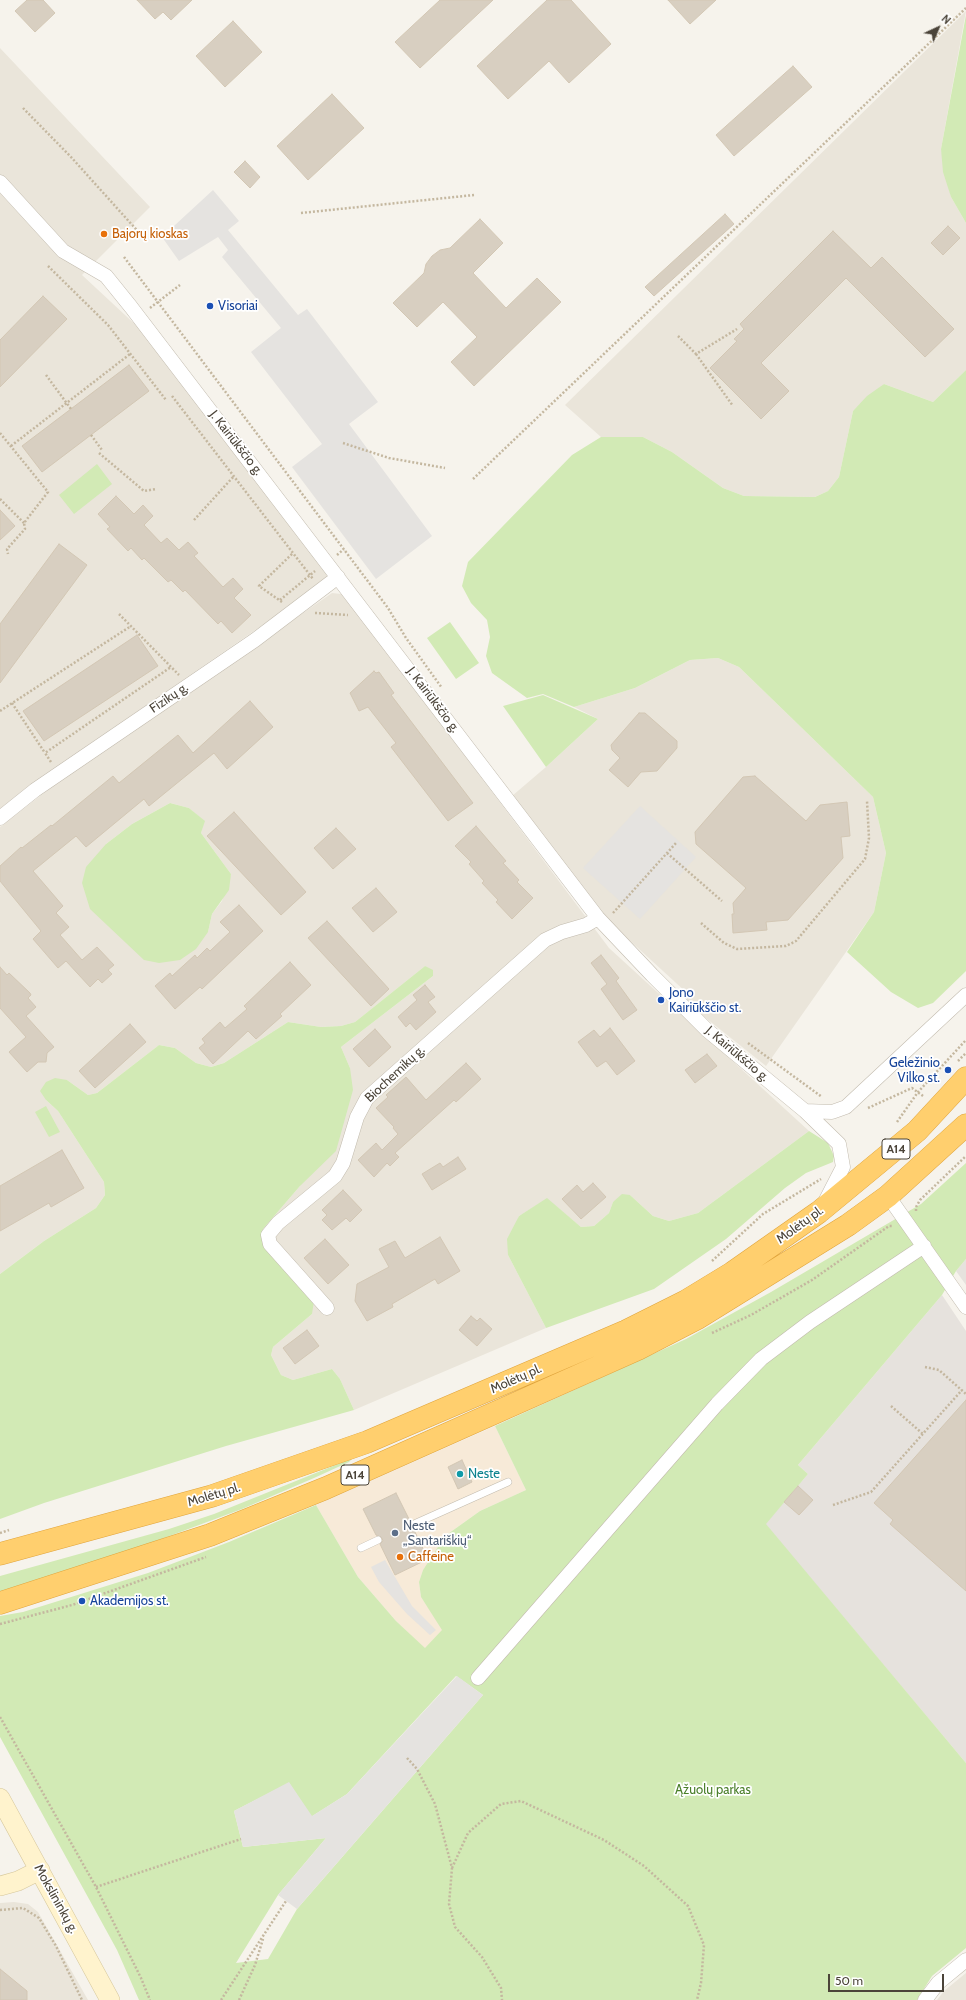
<!DOCTYPE html>
<meta charset="utf-8">
<style>
body{margin:0}
#map{position:relative;width:966px;height:2000px;overflow:hidden;background:#f6f3ec;font-family:Cabin,sans-serif}
canvas{display:block}
.north{position:absolute;left:918px;top:8px;width:40px;height:40px;-webkit-text-stroke:3px #fff;paint-order:stroke;rotate:44deg;font-size:11px;font-weight:700;line-height:16px;text-align:center;color:#4b4439}
.north::after{content:'';display:block;margin:auto;width:14px;height:18px;background:#4b4439;clip-path:polygon(50% 0,100% 100%,50% 72%,0 100%)}
.scale{position:absolute;left:828px;top:1974px;width:116px;height:18px;box-sizing:border-box;border:2px solid #4b4439;border-top:0;padding-left:5px;font-size:12px;line-height:14px;white-space:nowrap;color:#4b4439;-webkit-text-stroke:3px #fff;paint-order:stroke}
</style>
<div id="map">
<canvas width="966" height="2000"></canvas>
<div class="north">N</div>
<div class="scale">50 m</div>
</div>
<script>
const context = document.querySelector('canvas').getContext('2d');
context.lineJoin = 'round';
function fill(path, color) { context.fillStyle = color; context.fill(path, 'evenodd'); }
const shape = rows => new Path2D(rows.map(r => 'M' + r).join(''));
function stroke(path, color, width, dash) { context.strokeStyle = color; context.lineWidth = width; context.lineCap = dash ? 'butt' : 'round'; context.setLineDash(dash || []); context.stroke(path); }
function label(font, color, halo, rows, align = 'center') {
  context.font = font + ' Cabin,sans-serif'; context.lineWidth = 3.5; context.setLineDash([]); context.textBaseline = 'middle'; context.strokeStyle = halo; context.fillStyle = color; for (const [text, x, y, turn = 0] of rows) {
    context.save(); context.translate(x, y); context.rotate((+turn || 0) * Math.PI / 180); context.textAlign = isNaN(turn) ? turn : align; if (halo) context.strokeText(text, 0, 0); context.fillText(text, 0, 0); context.restore();
  }
}
fill(shape([
 [966,11,941,149,951,197,966,223,966,370,933,402,884,384,853,411,839,477,828,491,815,497,744,496,723,488,672,452,643,437,601,437,565,405],
 [0,48,150,207,82,275,139,328,326,572,327,577,309,593,80,751,0,810],
 [332,593,341,594,347,598,609,948,809,1131,698,1213,669,1221,653,1216,630,1195,613,1202,609,1213,594,1226,581,1227,547,1199,519,1216,508,1255,546,1328,354,1410,340,1379,332,1369,293,1380,281,1375,271,1355,273,1347,312,1314,263,1242,263,1229,300,1186,350,1068,341,1047,433,976,425,966,355,1022,341,1026,321,1027,288,1022,224,1063,211,1067,196,1063,175,1048,159,1045,97,1093,88,1095,67,1080,46,1100,58,1111,104,1182,105,1195,96,1208,44,1241,0,1274,0,827,53,786],
 [170,803,189,808,204,821,201,833,231,874,222,901,212,914,208,932,106,844,132,824],
 [718,658,739,667,873,797,886,853,874,912,766,1066,687,1003,687,993,615,927,594,903,512,796,546,767,598,719,574,707,635,688,690,660],
 [14,1902,28,1904,38,1912,88,2000,0,2000,0,1903],
 [966,1973,966,2000,937,2000,944,1991]
]), '#eae5da');
fill(shape([
 [495,1426,526,1490,480,1511,445,1536,423,1570,419,1582,421,1597,443,1630,425,1649,396,1621,358,1577,316,1505]
]), '#f7ead8');
fill(shape([
 [966,1259,966,1285,956,1271],
 [942,1295,966,1331,966,1763,765,1524,808,1474,798,1465]
]), '#e6e2dd');
fill(shape([
 [966,15,966,223,951,197,943,172,941,149],
 [966,370,966,971,933,1003,918,1008,891,992,847,952,874,912,886,853,873,797,739,667,718,658,690,660,635,688,574,707,543,694,527,698,492,673,486,656,490,637,487,620,471,603,462,586,468,562,572,455,601,437,643,437,672,452,723,488,744,496,815,497,828,491,839,477,853,411,867,396,884,384,933,402],
 [97,464,112,484,74,514,59,495],
 [450,622,479,663,456,679,427,638],
 [543,695,598,719,546,767,503,706],
 [170,803,189,808,205,821,201,833,231,874,229,890,212,914,208,932,196,949,180,960,159,963,144,960,90,909,82,883,86,867,106,844,132,824],
 [425,966,433,970,433,976,341,1047,350,1068,353,1090,336,1151,300,1186,263,1229,263,1242,314,1301,312,1314,273,1347,271,1355,281,1375,293,1380,332,1369,340,1379,354,1410,226,1446,44,1503,0,1519,0,1274,44,1241,96,1208,105,1195,104,1182,58,1111,46,1100,40,1091,46,1082,55,1078,67,1080,88,1095,97,1093,159,1045,175,1048,196,1063,211,1067,224,1063,288,1022,321,1027,341,1026,355,1022],
 [46,1106,60,1132,49,1137,35,1112],
 [809,1131,828,1143,834,1156,833,1162,806,1173,785,1188,726,1239,654,1289,546,1328,508,1255,507,1239,519,1216,547,1198,581,1227,594,1226,609,1213,613,1202,622,1194,630,1195,653,1216,669,1221,698,1213],
 [966,1163,966,1259,956,1271,942,1295,798,1465,808,1474,766,1524,966,1763,966,1948,932,1976,917,2000,139,2000,117,1950,0,1737,0,1616,23,1612,148,1573,229,1542,316,1505,358,1577,396,1621,425,1648,442,1630,421,1597,419,1582,423,1570,445,1536,480,1511,526,1490,495,1426,686,1339,771,1292,921,1204],
 [456,1676,483,1695,297,1909,268,1959,236,1963,278,1895,326,1838,243,1847,234,1811,289,1783,311,1817,347,1794],
 [353,1458,349,1462,314,1478,242,1509,132,1550,0,1592,0,1576,169,1529,214,1514]
]), '#d2eab5');
fill(shape([
 [213,190,239,221,228,230,298,315,307,309,378,402,349,424,432,536,376,579,292,467,322,444,251,352,281,328,222,257,228,250,218,237,179,261,162,237],
 [640,806,696,857,640,919,583,868],
 [385,1560,412,1606,436,1630,430,1635,407,1614,379,1582,371,1567],
 [457,1676,483,1695,297,1909,278,1895,326,1838,243,1847,234,1811,289,1782,312,1816,347,1794]
]), '#e5e3e0');
const building = shape([
 [27,0,43,0,55,13,35,32,15,11,27,0],
 [137,0,192,0,171,20,163,12,155,19,137,0],
 [440,0,493,0,420,68,395,42,440,0],
 [547,0,571,0,611,44,569,83,549,61,508,99,477,66,547,0],
 [668,0,716,0,690,24,668,0],
 [233,21,262,52,225,87,196,56,233,21],
 [793,66,812,87,734,156,716,135,793,66],
 [332,94,364,128,308,180,277,146,332,94],
 [245,161,260,177,250,188,234,172,245,161],
 [725,214,734,224,654,296,645,287,725,214],
 [480,219,503,243,473,273,506,308,537,278,561,302,474,386,451,362,477,337,443,302,417,327,393,303,424,273,426,264,432,256,440,250,450,248,480,219],
 [948,226,960,238,943,255,931,243,948,226],
 [833,231,871,268,882,257,954,329,925,357,846,278,761,363,789,391,761,419,710,368,737,341,734,339,744,329,740,324,833,231],
 [43,296,67,319,0,387,0,340,43,296],
 [129,365,149,391,42,472,22,446,129,365],
 [116,496,134,514,143,505,153,516,144,525,161,543,167,538,179,550,188,542,198,553,194,556,223,587,233,578,243,589,234,598,251,615,232,633,221,621,218,624,185,590,183,592,171,580,168,582,144,558,142,560,131,548,128,551,107,529,110,527,98,514,116,496],
 [0,510,15,526,0,540,0,510],
 [59,544,87,565,0,683,0,624,59,544],
 [137,635,158,666,44,741,23,711,137,635],
 [374,671,376,673,379,672,394,693,391,695,473,803,448,821,391,747,396,743,368,707,359,711,350,693,374,671],
 [250,701,273,727,227,769,214,753,149,806,144,799,86,847,76,836,33,871,63,906,56,913,69,927,60,935,82,960,97,947,114,965,108,970,112,974,102,983,98,979,90,987,66,961,58,968,33,939,41,931,0,881,0,866,21,847,22,848,51,825,52,826,113,776,119,783,178,735,193,753,250,701],
 [639,713,645,713,677,741,677,748,657,771,641,772,628,787,609,770,620,758,612,750,611,745,639,713],
 [755,776,806,821,820,805,847,802,850,836,841,837,843,858,788,920,766,922,767,930,733,933,732,914,734,914,733,903,746,888,696,844,695,832,743,777,755,776],
 [234,812,306,892,281,915,207,836,234,812],
 [476,826,506,861,503,863,519,880,517,882,533,898,512,919,496,902,498,900,482,883,484,881,469,864,471,862,455,846,476,826],
 [336,828,356,849,333,869,314,848,336,828],
 [376,888,397,912,373,932,352,908,376,888],
 [239,905,263,931,202,989,200,987,175,1009,155,986,170,973,172,976,195,955,197,958,207,948,210,951,230,932,220,922,239,905],
 [327,921,389,989,371,1006,308,938,327,921],
 [601,955,619,978,616,981,637,1010,623,1020,601,989,607,984,591,963,601,955],
 [290,962,311,985,280,1014,282,1016,256,1039,248,1031,213,1064,199,1048,205,1043,202,1039,220,1022,225,1028,247,1009,244,1006,290,962],
 [0,967,7,975,9,973,30,993,31,995,28,998,36,1007,26,1016,54,1047,47,1053,46,1062,38,1062,27,1072,9,1052,26,1037,0,1008,0,967],
 [425,985,435,997,428,1002,436,1012,416,1030,410,1023,406,1027,398,1017,417,1000,413,995,425,985],
 [130,1024,146,1042,95,1088,79,1071,130,1024],
 [610,1028,635,1061,617,1075,606,1061,597,1067,578,1042,594,1030,600,1037,610,1028],
 [375,1029,391,1047,369,1067,353,1049,375,1029],
 [707,1054,717,1066,695,1083,685,1070,707,1054],
 [466,1063,481,1079,456,1102,454,1100,395,1153,399,1157,390,1166,387,1163,374,1177,358,1160,376,1143,382,1150,398,1134,393,1128,394,1127,376,1108,388,1097,386,1095,406,1077,426,1100,466,1063],
 [62,1150,84,1188,51,1207,49,1203,0,1231,0,1186,62,1150],
 [458,1157,466,1169,432,1190,422,1174,440,1163,443,1167,458,1157],
 [593,1183,606,1197,581,1219,562,1199,577,1185,583,1192,593,1183],
 [343,1190,362,1210,350,1222,346,1218,332,1230,322,1220,327,1215,322,1210,343,1190],
 [440,1237,460,1271,438,1284,435,1279,392,1304,393,1307,367,1321,355,1301,357,1284,389,1267,379,1249,395,1241,405,1258,440,1237],
 [325,1239,349,1265,328,1284,304,1258,325,1239],
 [471,1316,477,1321,480,1318,492,1329,477,1346,459,1330,471,1316],
 [307,1330,319,1346,295,1364,283,1348,307,1330],
 [966,1400,966,1591,890,1524,893,1520,874,1503,966,1400],
 [462,1460,472,1482,458,1489,448,1467,462,1460],
 [798,1486,813,1500,799,1515,784,1502,798,1486],
 [396,1493,410,1521,407,1524,408,1527,414,1530,428,1559,395,1575,380,1544,383,1541,382,1538,376,1535,363,1509,396,1493],
 [0,1969,27,1991,27,2000,0,2000,0,1969]
]);
fill(building, '#d8cfc1');
stroke(building, '#d3c7b4', 1);
const lane = shape([
 [412,1525,508,1482],
 [361,1548,378,1540]
]);
const street = shape([
 [0,182,63,251,106,276,131,307,598,918,652,975,707,1030,805,1111,839,1144,843,1167,826,1200],
 [0,818,35,790,255,640,338,577],
 [805,1111,832,1112,846,1107,966,995],
 [888,1196,966,1307],
 [327,1308,270,1244,268,1235,278,1223,335,1176,343,1163,357,1117,367,1098,545,940,562,932,586,925,598,918],
 [478,1678,717,1404,761,1359,810,1322,924,1246],
 [925,2000,938,1983,966,1960]
]);
const secondary = shape([
 [0,1798,110,2000],
 [0,1886,18,1881,40,1870]
]);
const highway = shape([
 [0,1554,212,1496,367,1442,626,1331,686,1301,732,1273,819,1212,917,1131,966,1078],
 [0,1603,210,1535,326,1488,638,1349,698,1318,848,1225,888,1196,966,1125]
]);
stroke(lane, '#c2bbae', 8);
stroke(street, '#c2bbae', 15);
stroke(secondary, '#d6c79b', 20);
stroke(highway, '#e0a43c', 23);
stroke(shape([
 [23,108,71,157,143,237],
 [301,213,474,195],
 [124,257,388,608,406,638,442,688],
 [48,266,108,325,166,400],
 [150,308,180,285],
 [678,336,696,354,737,329],
 [696,354,733,406],
 [46,375,71,409],
 [172,396,313,579],
 [0,433,48,492,24,523,25,529,7,549,8,554],
 [91,435,102,450],
 [343,443,389,458,445,468],
 [11,446,130,354],
 [99,453,144,491,156,489],
 [473,479,966,8],
 [0,499,24,523],
 [194,520,234,476],
 [337,555,344,549],
 [280,600,315,571],
 [282,602,259,586,293,553],
 [315,613,348,615],
 [119,614,179,675],
 [12,703,45,753],
 [0,711,131,626],
 [51,762,45,753,171,667],
 [667,853,722,901],
 [613,913,676,843],
 [701,923,724,943,737,949,786,946,796,941,865,859,869,838,867,801],
 [748,1043,822,1097],
 [958,1061,966,1053],
 [868,1108,912,1088,923,1096],
 [897,1122,918,1092,966,1040],
 [916,1211,916,1207,920,1200,966,1156],
 [712,1261,763,1214,821,1179],
 [712,1333,751,1315,812,1280,889,1226,892,1226],
 [925,1367,939,1370,966,1394],
 [891,1406,923,1434],
 [833,1505,871,1492,962,1390],
 [0,1533,9,1530],
 [0,1624,72,1605,206,1557],
 [0,1717,96,1887,141,1978,150,2000],
 [407,1758,417,1769,435,1804,452,1868,449,1904,455,1927,482,1957,501,1988,502,2000],
 [452,1868,468,1833,501,1804,521,1801,604,1840,644,1866,688,1906,704,1945,701,1983,697,2000],
 [96,1887,241,1839],
 [0,1910,23,1908,39,1918,56,1946,82,2000],
 [221,2000,286,1901],
 [239,2000,255,1965,263,1939]
]), '#c4b79f', 2.5, [2, 2]);
stroke(lane, '#fff', 7);
stroke(street, '#fff', 14);
stroke(secondary, '#fff3cd', 19);
stroke(highway, '#ffcf6e', 22);
for (const [x, y, r, color] of [
 [104,234,4,"#e8710a"],
 [210,306,4,"#1a4fb4"],
 [661,1000,4,"#1a4fb4"],
 [948,1070,4,"#1a4fb4"],
 [460,1474,4,"#0f9aa8"],
 [395,1533,4,"#5c6f8a"],
 [400,1557,4,"#e8710a"],
 [82,1601,4,"#1a4fb4"]
]) { const dot = new Path2D(); dot.arc(x, y, r, 0, 2 * Math.PI); context.fillStyle = color; context.fill(dot); stroke(dot, '#fff', 1.5); }
for (const [x, y, w] of [
 [896,1149,28],
 [355,1475,28]
]) { const box = new Path2D(); box.roundRect(x - w / 2, y - 10, w, 20, 3); context.fillStyle = '#fff'; context.fill(box); stroke(box, '#4b4439', 1); }
label('bold 12px', '#4b4439', null, [
 ["A14",896,1149],
 ["A14",355,1475]
]);
label('13px', '#c56008', '#fff', [
 ["Bajorų kioskas",112,234],
 ["Caffeine",408,1557]
], 'left');
label('13px', '#164399', '#fff', [
 ["Visoriai",218,306],
 ["Jono",669,993],
 ["Kairiūkščio st.",669,1008],
 ["Geležinio",940,1063,"right"],
 ["Vilko st.",940,1078,"right"],
 ["Akademijos st.",90,1601]
], 'left');
label('13px', '#4b4439', '#fff', [
 ["J. Kairiūkščio g.",236,443,52],
 ["Fizikų g.",169,698,-34],
 ["J. Kairiūkščio g.",433,700,53],
 ["J. Kairiūkščio g.",737,1054,40],
 ["Biochemikų g.",395,1074,-43],
 ["Molėtų pl.",800,1225,-36],
 ["Molėtų pl.",516,1379,-24],
 ["Molėtų pl.",214,1495,-17],
 ["Mokslininkų g.",56,1899,61]
]);
label('13px', '#0d838f', '#fff', [
 ["Neste",468,1474]
], 'left');
label('13px', '#4e5e75', '#fff', [
 ["Neste",403,1526],
 ["„Santariškių“",403,1541]
], 'left');
label('13px', '#4a7f2a', '#fff', [
 ["Ąžuolų parkas",713,1790]
]);
</script>
